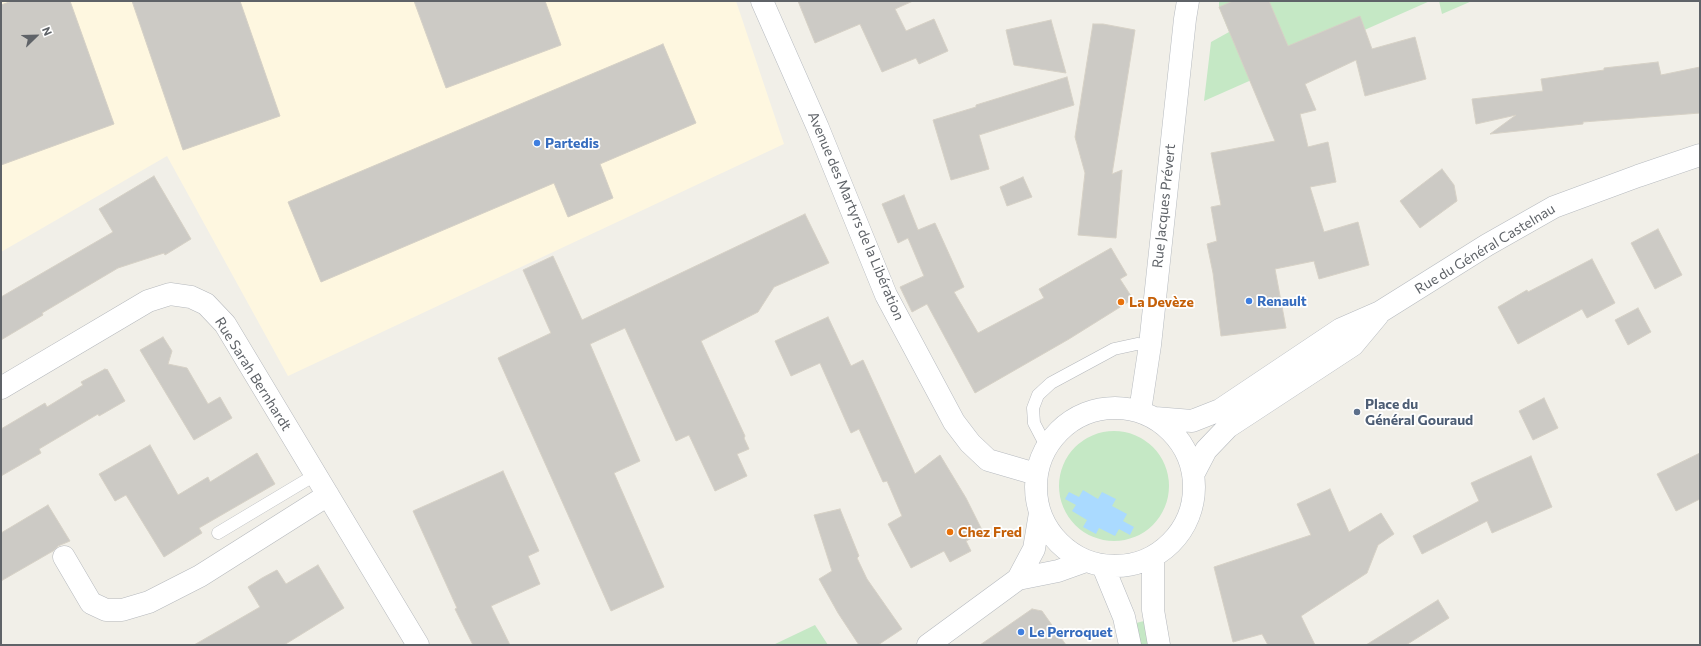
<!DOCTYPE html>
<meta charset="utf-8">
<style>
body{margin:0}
#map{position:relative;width:1701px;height:646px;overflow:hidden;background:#f1efe8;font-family:Commissioner,sans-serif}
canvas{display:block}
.frame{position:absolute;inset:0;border:2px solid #5f6368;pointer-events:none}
.north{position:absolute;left:16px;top:16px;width:40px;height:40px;-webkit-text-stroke:3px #fff;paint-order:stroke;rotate:67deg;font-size:11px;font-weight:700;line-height:16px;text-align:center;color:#5f6368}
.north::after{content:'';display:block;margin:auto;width:14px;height:18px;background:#5f6368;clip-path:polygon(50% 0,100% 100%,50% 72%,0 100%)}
</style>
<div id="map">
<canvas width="1701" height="646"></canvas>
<div class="frame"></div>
<div class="north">N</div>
</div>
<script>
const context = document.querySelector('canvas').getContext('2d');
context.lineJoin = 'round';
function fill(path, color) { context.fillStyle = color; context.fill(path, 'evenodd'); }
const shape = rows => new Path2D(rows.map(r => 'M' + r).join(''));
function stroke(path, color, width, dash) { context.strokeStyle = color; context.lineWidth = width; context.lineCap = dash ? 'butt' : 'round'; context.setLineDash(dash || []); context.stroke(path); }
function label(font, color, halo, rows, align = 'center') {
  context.font = font + ' Commissioner,sans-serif'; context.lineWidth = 3.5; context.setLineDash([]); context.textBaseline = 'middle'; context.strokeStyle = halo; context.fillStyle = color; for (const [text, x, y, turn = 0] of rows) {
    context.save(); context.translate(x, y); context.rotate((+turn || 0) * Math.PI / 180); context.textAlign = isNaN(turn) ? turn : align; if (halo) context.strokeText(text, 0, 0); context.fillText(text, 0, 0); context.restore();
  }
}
fill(shape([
 [1,1,736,1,784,144,288,376,167,156,1,252]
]), '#fef7e0');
fill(shape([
 [1219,1,1430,1,1204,101,1211,42,1229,32,1219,7],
 [1439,1,1472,1,1442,14],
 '1059 486a55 55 0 1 1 110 0a55 55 0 1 1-110 0Z',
 [1144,621,1149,645,1140,645,1136,623],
 [815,625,828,645,773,645]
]), '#c5e8c5');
fill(shape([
 [1083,490,1098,499,1102,492,1116,499,1112,506,1127,514,1123,521,1134,527,1130,535,1119,529,1115,536,1099,528,1096,534,1083,527,1087,520,1072,511,1076,505,1065,499,1069,492,1079,497]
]), '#aadaff');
const building = shape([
 [12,1,70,1,114,124,1,165,1,5,12,1],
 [132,1,240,1,280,116,183,150,132,1],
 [414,1,545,1,561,45,446,88,414,1],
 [798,1,913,1,895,9,906,31,934,19,948,51,919,64,916,58,882,72,860,24,815,43,798,1],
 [1233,1,1269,1,1288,46,1360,16,1372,49,1415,37,1426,79,1365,96,1356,60,1305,84,1316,110,1300,114,1308,147,1328,142,1336,182,1310,187,1324,232,1358,222,1369,265,1319,279,1314,261,1275,269,1286,328,1221,336,1213,273,1207,244,1217,241,1211,207,1221,205,1211,153,1275,141,1219,7,1233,1],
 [1051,20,1066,73,1014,65,1006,30,1051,20],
 [1093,24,1103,24,1135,30,1112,174,1122,170,1116,238,1078,235,1085,173,1075,137,1093,24],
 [663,44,696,123,600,164,613,198,568,217,554,183,321,282,288,202,663,44],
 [1658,62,1661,75,1700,67,1700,113,1583,122,1583,124,1490,134,1516,115,1476,124,1472,99,1543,91,1541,79,1604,70,1604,68,1658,62],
 [1067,77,1074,105,979,135,989,169,951,180,933,120,976,107,976,105,1067,77],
 [1442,169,1454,185,1457,201,1420,228,1400,201,1442,169],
 [154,176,191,239,165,255,164,253,118,268,42,313,43,315,1,340,1,297,113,232,99,209,154,176],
 [1023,177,1032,197,1007,206,1000,187,1023,177],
 [904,195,918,230,935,223,964,287,954,292,978,333,1044,298,1039,289,1111,248,1127,275,1120,279,1133,299,1069,339,975,393,927,304,912,312,900,287,924,276,908,238,898,243,882,204,904,195],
 [805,214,829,263,774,287,758,312,701,341,745,436,744,438,749,449,737,454,747,476,715,491,689,435,676,441,625,328,590,344,640,461,614,473,664,587,611,611,498,358,551,333,523,270,553,256,582,320,805,214],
 [1658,229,1682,275,1655,289,1631,243,1658,229],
 [1592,259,1615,303,1587,318,1582,309,1518,344,1498,307,1527,290,1528,292,1592,259],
 [1638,308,1651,332,1628,345,1615,320,1638,308],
 [828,317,851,366,863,360,915,474,940,455,966,498,983,532,966,541,971,551,950,562,944,551,911,568,888,524,902,516,887,481,883,482,859,429,851,433,820,363,791,376,775,341,828,317],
 [163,337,172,351,168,364,187,368,208,404,220,397,232,418,194,440,140,350,163,337],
 [105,369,106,370,107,369,125,401,99,416,98,414,39,449,41,453,1,476,1,429,45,403,47,407,83,385,81,382,105,369],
 [1544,398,1558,428,1533,440,1519,411,1544,398],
 [150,445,178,495,208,477,210,482,257,453,275,484,199,528,202,533,164,557,126,495,115,501,99,474,150,445],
 [1700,453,1700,499,1676,511,1657,474,1700,453],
 [1531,456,1552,507,1492,533,1487,521,1422,554,1413,536,1479,501,1471,483,1531,456],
 [503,471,539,551,528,556,540,584,491,606,510,645,473,645,455,609,457,608,413,511,503,471],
 [1330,489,1349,532,1381,513,1394,534,1378,545,1367,573,1301,616,1315,645,1268,645,1262,634,1233,642,1214,567,1311,535,1297,504,1330,489],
 [48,505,70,541,58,546,53,551,1,581,1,533,48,505],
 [840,509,859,556,857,558,867,579,902,629,878,645,859,645,838,613,819,579,832,571,814,515,840,509],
 [318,565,344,608,284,645,194,645,260,607,248,587,262,578,277,570,286,584,318,565],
 [1438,600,1449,618,1406,645,1366,645,1438,600],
 [1032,609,1042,611,1066,645,980,645,1032,609]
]);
fill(building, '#cccac5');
stroke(building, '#d6d1c6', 1);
const lane = shape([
 [1046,446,1034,423,1033,408,1038,395,1051,383,1114,349,1137,344,1150,345],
 [218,533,315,475]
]);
const street = shape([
 [1,388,148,301,170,294,191,297,206,304,225,324,418,645],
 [64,557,91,603,106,610,122,610,149,602,200,576,328,495]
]);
const secondary = shape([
 [762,1,818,128,886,295,954,422,970,443,988,460,1036,474],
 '1036 487a79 79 0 1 1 158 0a79 79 0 1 1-158 0Z',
 [1140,411,1150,345,1185,19,1188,1],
 [1155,418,1192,421,1220,410,1341,329,1380,312,1487,245,1554,207,1638,176,1700,155],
 [1194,473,1206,450,1228,427,1353,345,1378,315],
 [1153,557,1153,610,1159,645],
 [1103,566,1124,617,1130,645],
 [1018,579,1034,549,1040,513],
 [928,645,1018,579,1058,571,1086,561]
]);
stroke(lane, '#b5b8bc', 13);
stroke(street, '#b5b8bc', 23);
stroke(secondary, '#b6babf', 23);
stroke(lane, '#fff', 12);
stroke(street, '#fff', 22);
stroke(secondary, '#fff', 22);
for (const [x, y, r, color] of [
 [537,143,4,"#3f7fe0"],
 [1249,301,4,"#3f7fe0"],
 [1121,302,4,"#e8710a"],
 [1357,412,4,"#5c6f8a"],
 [950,532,4,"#e8710a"],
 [1021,632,4,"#3f7fe0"]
]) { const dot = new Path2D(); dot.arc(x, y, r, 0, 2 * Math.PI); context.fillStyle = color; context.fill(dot); stroke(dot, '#fff', 1.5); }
label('bold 14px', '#366cbe', '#fff', [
 ["Partedis",545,143],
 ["Renault",1257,301],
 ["Le Perroquet",1029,632]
], 'left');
label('14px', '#5f6368', '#fff', [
 ["Rue Jacques Prévert",1164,206,-84],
 ["Avenue des Martyrs de la Libération",856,216,67],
 ["Rue du Général Castelnau",1485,249,-31],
 ["Rue Sarah Bernhardt",253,374,58]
]);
label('bold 14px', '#c56008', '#fff', [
 ["La Devèze",1129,302],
 ["Chez Fred",958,532]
], 'left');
label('bold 14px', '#4e5e75', '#fff', [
 ["Place du",1365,404],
 ["Général Gouraud",1365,420]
], 'left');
</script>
